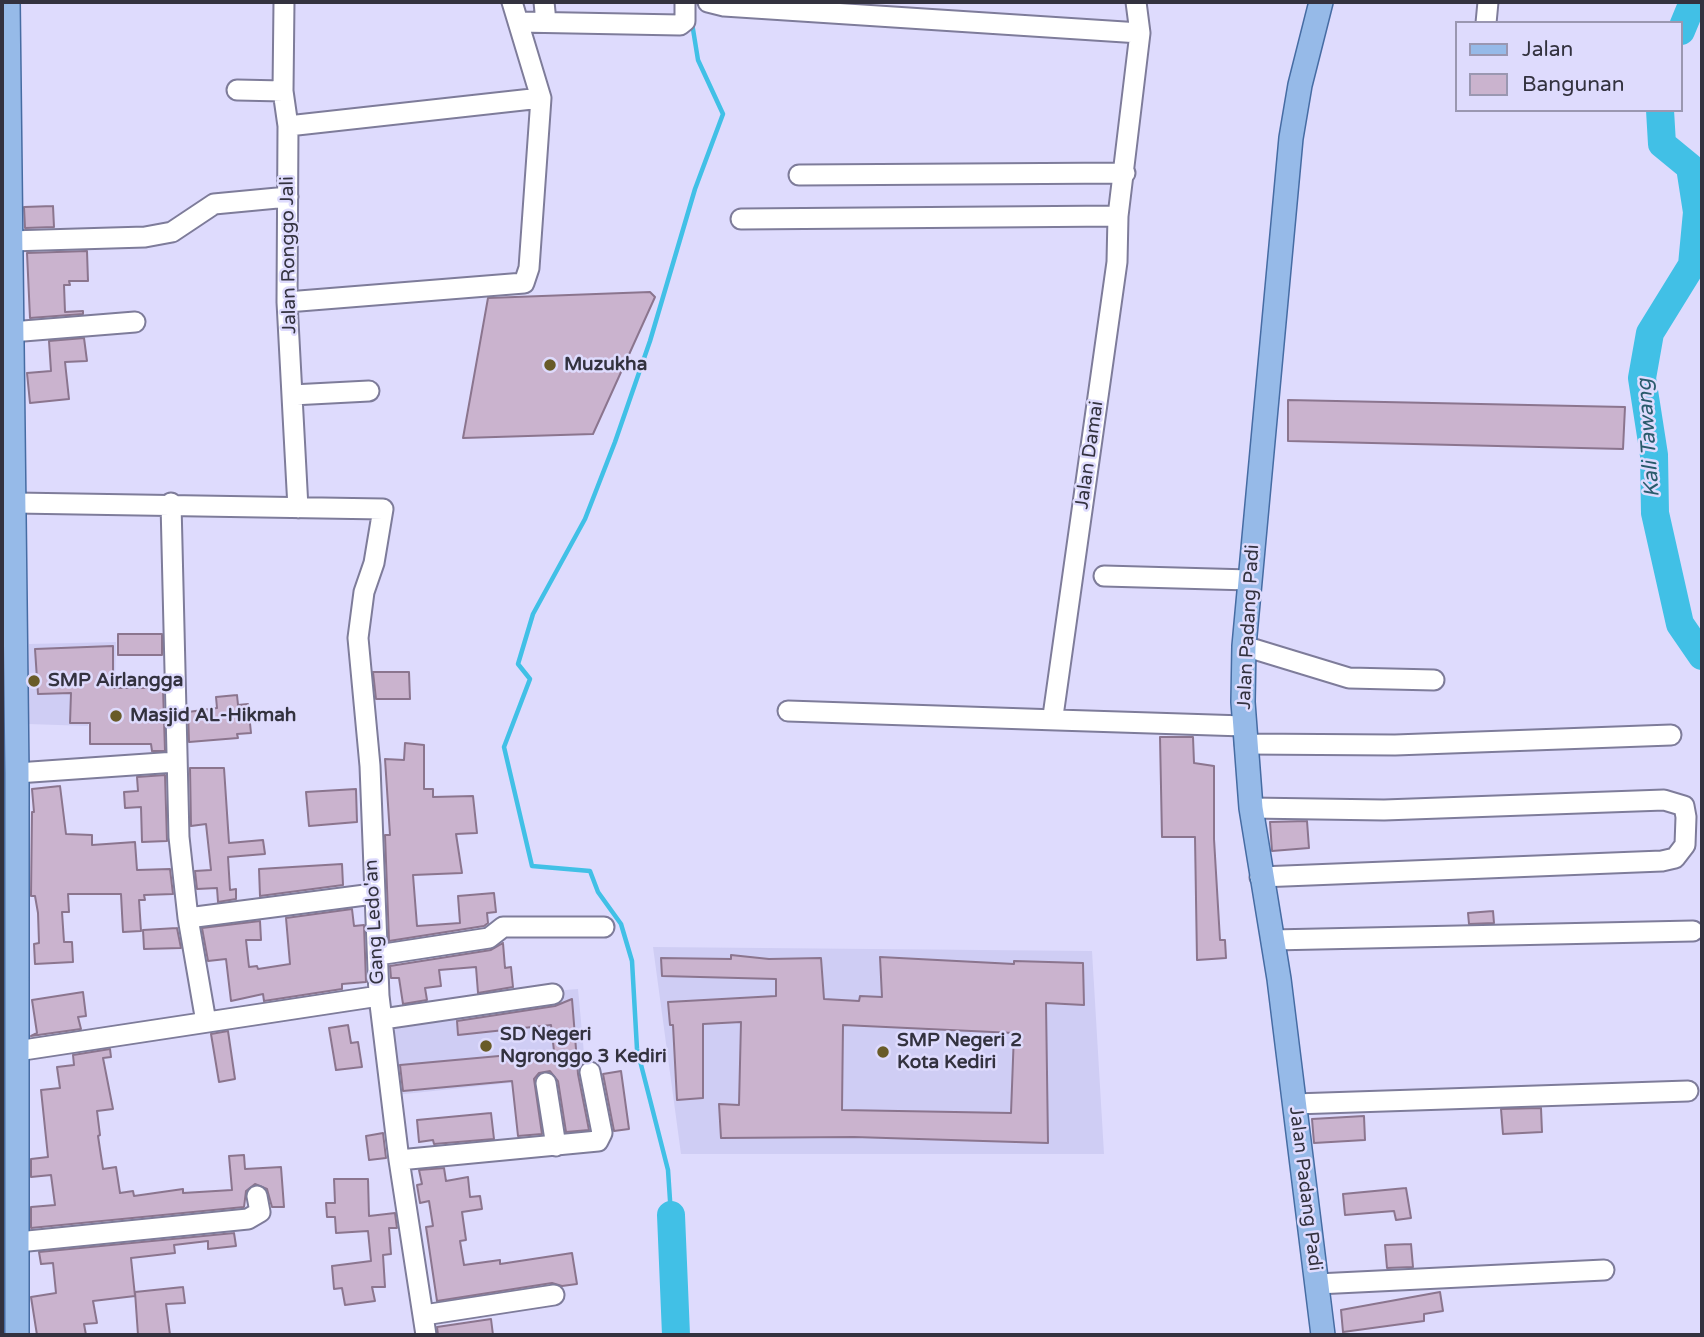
<!DOCTYPE html>
<style>
body{margin:0}
#map{position:relative;width:1704px;height:1337px;overflow:hidden;background:#dedbfd;font-family:"Varela Round",sans-serif}
canvas{display:block}
.frame{position:absolute;inset:0;border:4px solid #33323f;pointer-events:none}
.legend{position:absolute;left:1455px;top:21px;width:228px;height:91px;box-sizing:border-box;background:#dedbfd;border:2px solid #9a97b1;margin:0;padding:9px 12px;list-style:none;font-size:21px;color:#33323f}
.legend li{display:flex;align-items:center;gap:14px;height:35px}
.legend b{width:35px;border:2px solid #9a97b1}
</style>
<div id="map">
<canvas width="1704" height="1337"></canvas>
<div class="frame"></div>
<ul class="legend">
<li><b style="height:9px;background:#96bae8"></b>Jalan</li>
<li><b style="height:19px;background:#cab3ce"></b>Bangunan</li>
</ul>
</div>
<script>
const context = document.querySelector('canvas').getContext('2d');
context.lineJoin = 'round';
function fill(path, color) { context.fillStyle = color; context.fill(path, 'evenodd'); }
const shape = rows => new Path2D(rows.map(r => 'M' + r).join(''));
function stroke(path, color, width, dash) { context.strokeStyle = color; context.lineWidth = width; context.lineCap = dash ? 'butt' : 'round'; context.setLineDash(dash || []); context.stroke(path); }
function label(font, color, halo, rows, align = 'center') {
  context.font = font + ' "Varela Round",sans-serif'; context.lineWidth = 5; context.setLineDash([]); context.textBaseline = 'middle'; context.strokeStyle = halo; context.fillStyle = color; for (const [text, x, y, turn = 0] of rows) {
    context.save(); context.translate(x, y); context.rotate((+turn || 0) * Math.PI / 180); context.textAlign = isNaN(turn) ? turn : align; if (halo) context.strokeText(text, 0, 0); context.fillText(text, 0, 0); context.restore();
  }
}
fill(shape([
 [116,642,115,687,89,687,88,726,28,724,29,644],
 [113,646,113,663,35,665,35,649],
 [70,677,69,693,39,694],
 [71,677,87,723,71,723],
 [653,947,1092,951,1104,1154,681,1154],
 [578,989,586,1075,395,1095,387,1017,435,1011,442,1000]
]), '#cfcdf4');
stroke(shape([
 [671,1215,668,1170,637,1049,632,961,621,924,598,892,590,871,532,866,504,747,530,679,518,664,533,614,585,519,615,442,650,341,695,189,723,114,698,60,692,23]
]), '#41c0e6', 4.5);
stroke(shape([
 [1681,31,1693,2],
 [1660,110,1662,144,1690,167,1697,212,1692,265,1650,333,1642,378,1654,455,1655,513,1680,624,1702,656],
 [671,1215,676,1335]
]), '#41c0e6', 28);
const building = shape([
 [53,206,54,227,25,228,24,207,53,206],
 [87,251,88,281,69,281,70,285,64,285,65,312,83,311,83,314,30,318,27,253,87,251],
 [650,292,655,297,593,434,463,438,488,298,650,292],
 [84,338,87,361,65,362,69,399,30,403,27,373,51,371,49,341,84,338],
 [1288,400,1625,407,1623,449,1288,441,1288,400],
 [118,634,162,634,162,655,118,655,118,634],
 [113,646,113,688,163,688,165,751,152,751,151,744,90,744,90,723,70,723,71,693,38,694,35,649,113,646],
 [373,672,409,672,410,699,376,699,373,672],
 [237,695,238,705,248,704,251,733,237,734,238,738,189,742,188,712,217,708,216,697,237,695],
 [1160,737,1193,737,1194,763,1214,766,1214,839,1220,940,1225,940,1226,958,1197,960,1195,837,1162,837,1160,737],
 [405,743,424,745,424,789,433,789,433,797,473,796,477,833,456,834,462,873,413,875,417,926,460,923,458,896,494,893,496,912,487,913,488,923,484,926,389,941,385,835,390,835,385,759,404,760,405,743],
 [190,768,224,768,229,843,263,840,265,854,228,857,230,890,236,889,236,899,218,902,217,888,197,889,195,871,211,870,206,824,191,826,190,768],
 [165,775,167,841,142,842,141,807,125,808,124,792,138,791,137,777,165,775],
 [60,786,66,834,92,835,92,845,135,842,137,870,170,869,173,894,144,895,145,900,139,900,141,931,123,932,121,894,68,894,69,912,62,912,64,942,72,942,73,962,35,964,34,944,39,943,38,913,35,896,31,896,32,812,34,812,32,789,60,786],
 [356,789,357,822,309,826,306,792,356,789],
 [1307,821,1309,848,1272,851,1270,822,1307,821],
 [342,864,343,885,260,896,259,869,342,864],
 [352,909,354,926,364,925,366,982,342,984,342,989,264,1001,263,994,231,1001,226,959,208,961,202,928,260,921,261,940,246,940,249,967,257,966,258,969,290,964,286,918,352,909],
 [1493,911,1494,923,1469,924,1468,913,1493,911],
 [177,928,181,948,144,949,143,930,177,928],
 [503,943,505,968,511,967,513,987,478,993,476,967,439,970,441,986,425,988,427,1000,403,1004,399,978,391,978,390,966,491,950,503,943],
 [731,955,769,959,821,958,824,999,859,1001,860,996,882,997,880,957,1014,964,1014,961,1083,963,1084,1005,1046,1003,1048,1143,854,1137,721,1138,719,1104,739,1105,741,1022,703,1024,703,1098,677,1100,673,1025,670,1025,668,1002,776,996,776,979,662,976,661,958,731,959,731,955],
 [843,1025,1014,1033,1011,1113,842,1110,843,1025],
 [83,992,86,1016,78,1017,81,1029,31,1036,37,1033,32,1000,83,992],
 [572,999,578,1074,589,1130,566,1132,558,1081,550,1071,539,1073,534,1079,542,1134,518,1136,512,1081,403,1091,400,1065,554,1051,551,1025,458,1035,457,1021,555,1006,572,999],
 [348,1025,351,1043,358,1042,362,1067,336,1070,329,1028,348,1025],
 [228,1031,235,1079,219,1082,211,1034,228,1031],
 [110,1049,111,1057,103,1058,113,1109,97,1111,100,1135,98,1136,103,1169,116,1167,120,1193,133,1191,134,1196,183,1189,183,1193,232,1190,229,1156,244,1155,245,1169,281,1167,284,1207,272,1207,267,1189,255,1184,246,1191,244,1207,31,1228,31,1207,55,1205,51,1175,31,1177,31,1159,48,1157,41,1090,60,1088,57,1067,74,1065,73,1055,110,1049],
 [621,1071,629,1129,614,1131,603,1074,621,1071],
 [1541,1108,1542,1132,1503,1134,1501,1109,1541,1108],
 [491,1113,494,1139,434,1144,433,1140,419,1142,417,1120,491,1113],
 [1364,1116,1365,1140,1314,1143,1312,1119,1364,1116],
 [383,1133,386,1158,369,1160,366,1136,383,1133],
 [444,1168,446,1181,468,1177,470,1197,480,1196,482,1209,462,1212,466,1240,460,1241,464,1265,500,1260,500,1264,572,1253,577,1284,562,1286,552,1283,437,1301,426,1227,433,1226,429,1201,420,1203,417,1185,422,1184,419,1170,444,1168],
 [334,1179,368,1179,369,1216,395,1213,397,1228,389,1228,391,1254,383,1255,385,1287,372,1287,375,1301,345,1305,342,1288,334,1289,332,1266,371,1261,368,1231,336,1233,335,1217,327,1217,326,1203,335,1203,334,1179],
 [1406,1188,1411,1218,1396,1220,1394,1211,1345,1215,1343,1194,1406,1188],
 [234,1233,236,1246,208,1249,208,1241,174,1245,175,1253,131,1258,135,1296,93,1301,97,1323,84,1324,86,1335,37,1335,31,1297,56,1293,53,1263,41,1264,39,1252,234,1233],
 [1411,1244,1413,1267,1387,1268,1385,1245,1411,1244],
 [183,1287,185,1303,166,1304,170,1335,138,1335,135,1292,183,1287],
 [1440,1292,1443,1311,1424,1314,1424,1321,1343,1332,1341,1310,1440,1292],
 [491,1319,493,1335,438,1335,437,1327,491,1319]
]);
fill(building, '#cab3ce');
stroke(building, '#8b758e', 2);
const minor = shape([
 [284,2,283,91,288,126,287,302,298,508],
 [544,2,546,22],
 [708,2,724,6,1140,33],
 [1136,2,1140,33,1118,216,1117,262,1053,716,1057,720,1244,726],
 [518,22,680,25,685,21,685,2],
 [1486,23,1488,2],
 [237,90,283,91],
 [288,126,541,98],
 [799,175,1125,173],
 [741,219,1118,216],
 [10,241,145,237,172,232,214,204,288,197],
 [287,302,524,283,529,268,541,98,512,2],
 [11,332,135,322],
 [292,395,369,391],
 [16,503,383,509,374,563,364,592,358,638,370,766,379,996,399,1160,426,1335],
 [171,503,179,837,188,918,206,1022],
 [1104,576,1250,580],
 [1244,646,1349,678,1434,680],
 [788,711,1057,720],
 [1245,744,1395,745,1671,735],
 [17,773,176,762],
 [1251,808,1384,810,1664,800,1684,806,1686,817,1685,845,1675,858,1662,861,1260,877],
 [188,918,373,894],
 [1272,940,1693,931],
 [378,955,489,938,503,927,604,927],
 [383,1019,553,994],
 [17,1051,379,996],
 [546,1083,556,1146],
 [1294,1104,1688,1091],
 [399,1160,598,1141,602,1133,590,1072],
 [18,1242,248,1219,260,1212,257,1196],
 [1317,1284,1604,1270],
 [424,1315,554,1295]
]);
const major = shape([
 [8,2,17,773,17,1335],
 [1321,2,1300,85,1291,138,1244,646,1243,702,1251,808,1279,979,1323,1335]
]);
stroke(minor, '#7e7c9a', 23);
stroke(major, '#466ca3', 26);
stroke(minor, '#fff', 19);
stroke(major, '#96bae8', 23);
for (const [x, y, r, color] of [
 [550,365,7,"#695b28"],
 [34,681,7,"#695b28"],
 [116,716,7,"#695b28"],
 [486,1046,7,"#695b28"],
 [883,1052,7,"#695b28"]
]) { const dot = new Path2D(); dot.arc(x, y, r, 0, 2 * Math.PI); context.fillStyle = color; context.fill(dot); stroke(dot, '#dedbfd', 2.5); }
label('19px', '#33323f', '#dedbfd', [
 ["Jalan Ronggo Jali",289,255,-91],
 ["Jalan Damai",1090,455,-82],
 ["Jalan Padang Padi",1249,627,-87],
 ["Gang Ledo'an",375,922,-93],
 ["Jalan Padang Padi",1305,1189,83]
]);
label('bold 19px', '#33323f', '#dedbfd', [
 ["Muzukha",564,365],
 ["SMP Airlangga",48,681],
 ["Masjid AL-Hikmah",130,716],
 ["SD Negeri",500,1035],
 ["Ngronggo 3 Kediri",500,1057],
 ["SMP Negeri 2",897,1041],
 ["Kota Kediri",897,1063]
], 'left');
label('italic 21px', '#295b6c', '#dedbfd', [
 ["Kali Tawang",1649,438,-94]
]);
</script>
